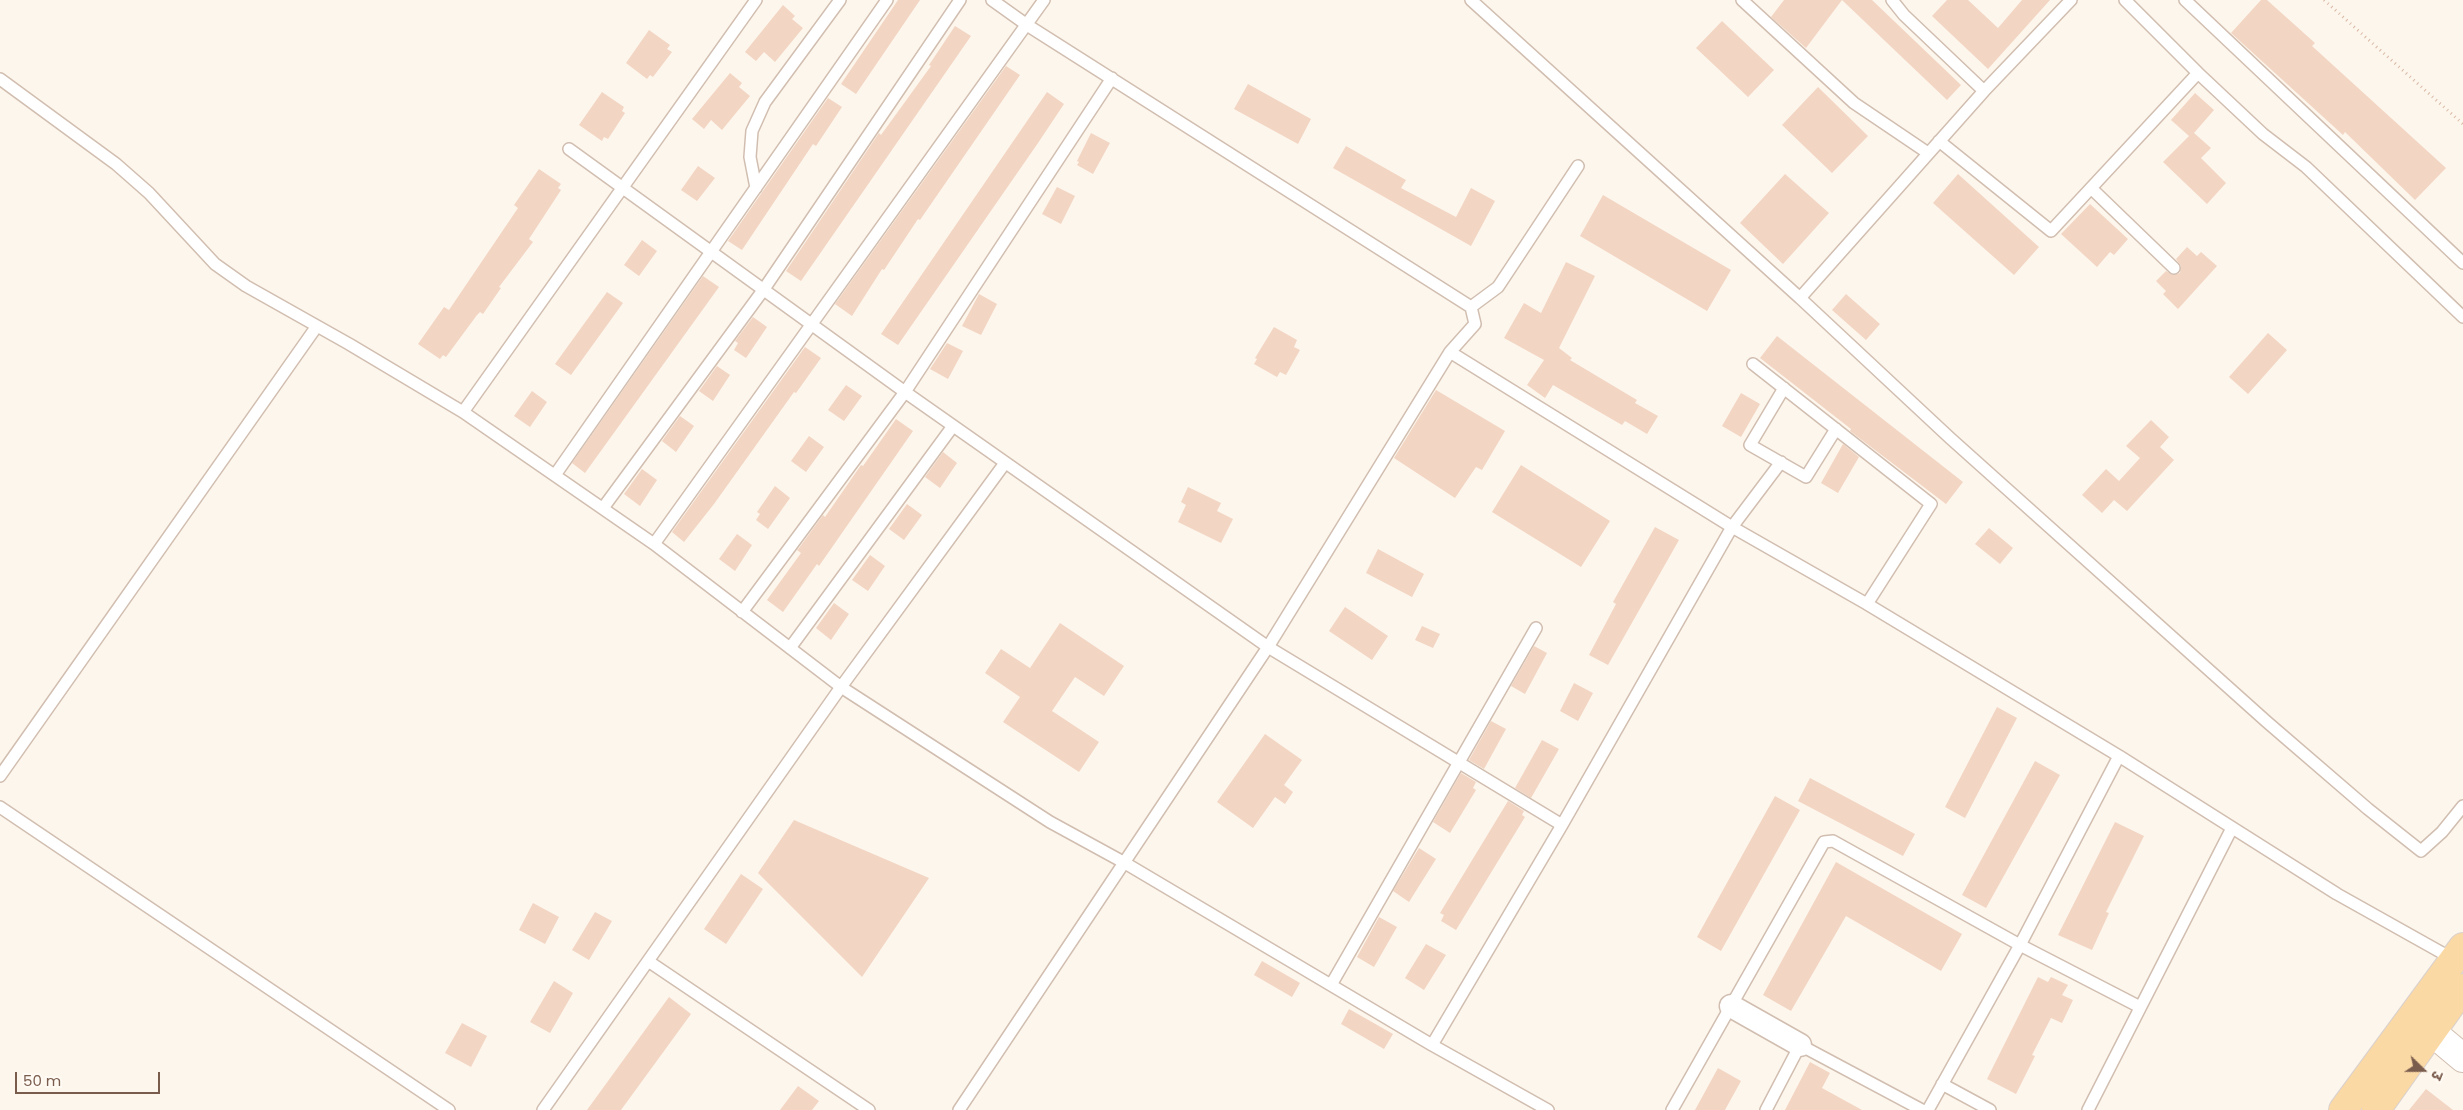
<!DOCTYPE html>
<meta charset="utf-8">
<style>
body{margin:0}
#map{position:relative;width:2463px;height:1110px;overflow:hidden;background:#fdf6ec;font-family:Poppins,"Noto Sans Devanagari",sans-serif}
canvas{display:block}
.north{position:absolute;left:2398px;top:1045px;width:50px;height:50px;-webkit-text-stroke:4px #fffaf3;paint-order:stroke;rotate:112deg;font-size:14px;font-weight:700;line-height:20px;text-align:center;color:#7a5c4d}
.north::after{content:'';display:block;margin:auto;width:18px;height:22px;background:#7a5c4d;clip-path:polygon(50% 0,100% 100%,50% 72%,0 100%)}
.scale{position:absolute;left:15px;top:1072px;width:145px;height:22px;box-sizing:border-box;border:2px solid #7a5c4d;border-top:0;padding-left:6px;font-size:15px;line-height:18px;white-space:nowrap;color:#7a5c4d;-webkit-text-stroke:4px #fffaf3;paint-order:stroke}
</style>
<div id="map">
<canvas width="2463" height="1110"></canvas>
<div class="north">उ</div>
<div class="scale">50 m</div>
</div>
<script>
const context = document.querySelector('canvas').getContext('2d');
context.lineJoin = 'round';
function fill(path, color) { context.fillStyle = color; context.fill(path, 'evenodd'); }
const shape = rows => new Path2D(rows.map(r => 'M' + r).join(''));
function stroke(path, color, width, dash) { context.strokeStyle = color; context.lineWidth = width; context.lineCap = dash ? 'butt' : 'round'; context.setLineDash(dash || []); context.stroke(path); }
fill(shape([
 [898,0,920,0,856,94,841,84],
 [1784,0,1842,0,1806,48,1771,17],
 [1842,0,1872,0,1961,85,1947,100],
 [1947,0,1968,0,1998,28,2022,0,2050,0,1988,69,1932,16],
 [2261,0,2267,0,2315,43,2312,46,2446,168,2415,200,2345,132,2343,135,2231,33],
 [783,5,795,16,792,19,803,28,775,62,764,52,756,61,745,52],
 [1722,21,1774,70,1748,97,1696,48],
 [955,26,971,36,801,281,786,271,879,133,881,135,931,66,929,65],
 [649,30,670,45,667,49,672,52,653,77,650,75,647,79,626,63],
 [1006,66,1020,75,920,220,918,219,884,270,882,269,852,316,835,304],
 [730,73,742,83,739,87,750,96,722,130,711,120,704,129,692,119],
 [1248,84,1311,119,1298,144,1234,109],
 [1818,87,1868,136,1832,173,1782,125],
 [602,92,624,107,622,111,625,113,608,139,604,137,602,141,579,125],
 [1047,92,1064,104,1038,143,898,345,881,334],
 [2195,93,2214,110,2194,133,2211,148,2201,158,2226,183,2207,204,2163,162,2189,136,2171,120],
 [828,98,842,107,816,146,813,144,742,250,728,241],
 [1091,133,1110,143,1093,174,1077,165,1079,162,1077,161],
 [1346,146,1406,180,1401,188,1456,217,1471,188,1495,201,1471,246,1333,168],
 [698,166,715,178,697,201,681,190],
 [539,169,561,184,558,188,561,190,529,239,533,242,499,287,501,288,483,314,480,312,477,315,446,357,443,355,440,359,418,344,444,307,449,310,518,208,514,205],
 [1785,174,1829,213,1783,264,1740,223],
 [1958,174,2039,247,2014,275,1933,203],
 [1057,187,1075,196,1061,224,1042,214],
 [1603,195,1731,270,1707,311,1580,236],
 [2090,204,2128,239,2114,255,2110,252,2097,267,2061,234],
 [642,240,657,251,639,276,624,265],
 [2187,247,2197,256,2201,252,2217,266,2178,309,2163,294,2166,291,2156,281,2166,271,2173,275,2180,273,2181,266,2176,259],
 [1566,262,1595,276,1559,348,1572,358,1570,360,1637,400,1635,403,1658,416,1647,434,1625,421,1622,425,1553,385,1545,398,1527,385,1544,360,1504,338,1524,303,1541,313],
 [703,276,719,287,585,473,572,463],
 [607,292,623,303,571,375,555,364],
 [979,294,997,304,981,335,962,326],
 [1846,294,1880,324,1866,340,1832,310],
 [753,317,767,327,746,358,734,350,738,343,735,341],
 [1274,327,1297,340,1294,347,1300,350,1286,375,1280,372,1277,377,1254,364,1257,359,1255,358],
 [2268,333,2287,350,2248,394,2229,377],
 [1777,336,1963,482,1946,504,1850,431,1851,429,1760,358],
 [947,343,963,351,948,379,930,369],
 [805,347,821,358,796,393,794,392,714,504,684,542,672,532],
 [717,366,730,375,713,401,699,391],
 [846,385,862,396,844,421,828,410],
 [1436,390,1505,431,1482,470,1476,467,1455,498,1394,458],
 [532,391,547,402,530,427,514,416],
 [1741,393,1760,404,1741,437,1722,426],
 [680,416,694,426,676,452,662,441],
 [896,419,913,431,819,566,817,564,783,612,767,600,801,553,797,550,799,548,823,515,825,517,861,465,863,466],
 [2151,420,2169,437,2160,447,2174,460,2127,511,2114,500,2102,513,2082,495,2106,469,2119,481,2140,458,2126,446],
 [809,436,824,447,806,472,791,461],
 [1843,444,1859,457,1838,493,1821,483],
 [943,452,957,463,940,488,925,477],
 [1521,465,1610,521,1581,567,1492,512],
 [642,469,657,480,640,506,624,494],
 [775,486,790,498,768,529,756,520,760,514,757,512],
 [1188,487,1221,503,1217,511,1233,519,1221,543,1178,522,1186,505,1181,502],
 [907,504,922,515,904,540,889,529],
 [1655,527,1679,540,1608,665,1589,655,1616,604,1613,602],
 [1989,528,2013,548,2000,564,1975,544],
 [737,534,752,545,735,571,719,559],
 [1378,549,1424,574,1412,597,1366,573],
 [870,555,885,566,868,591,852,580],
 [834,603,849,614,831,640,816,628],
 [1345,607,1388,636,1372,660,1329,631],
 [1060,623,1124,666,1104,696,1075,677,1052,711,1099,742,1079,772,1003,722,1020,697,985,673,1001,649,1030,668],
 [1422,626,1440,634,1433,648,1415,640],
 [1534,646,1547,653,1525,694,1511,686],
 [1574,683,1593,693,1578,721,1560,711],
 [1997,707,2017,718,1965,818,1945,807],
 [1491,721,1506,729,1484,769,1469,760],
 [1265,734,1302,760,1284,785,1293,792,1285,804,1275,797,1253,828,1217,802],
 [1542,740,1559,749,1531,798,1515,788],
 [2035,761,2060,775,1986,908,1962,895],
 [1461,773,1476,782,1473,788,1476,790,1450,833,1433,822],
 [1810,778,1915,834,1903,856,1798,801],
 [1775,796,1800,810,1721,951,1697,937],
 [1508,801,1524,811,1522,815,1525,817,1456,930,1441,921,1444,915,1440,913],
 [794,820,929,878,862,977,758,873],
 [2115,822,2144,836,2106,912,2109,913,2092,950,2058,935],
 [1419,848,1436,859,1409,902,1393,891],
 [1836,862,1962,934,1941,971,1846,916,1791,1011,1763,995],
 [741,874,763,889,726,944,704,929],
 [533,903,559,917,545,944,519,930],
 [595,912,612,921,589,960,572,950],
 [1379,917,1397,927,1374,967,1357,957],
 [1426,944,1446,955,1424,990,1405,978],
 [1262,961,1300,983,1292,997,1254,975],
 [2038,977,2048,982,2051,977,2068,985,2062,995,2073,1000,2062,1023,2051,1018,2032,1055,2035,1056,2016,1094,1987,1079],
 [554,981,573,993,550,1033,530,1022],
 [669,997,691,1014,621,1110,587,1110],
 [1349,1009,1393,1034,1384,1049,1341,1024],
 [462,1023,487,1036,471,1067,445,1053],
 [1810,1062,1830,1073,1822,1088,1862,1110,1785,1110],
 [1718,1068,1741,1081,1725,1110,1695,1110],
 [798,1086,819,1101,812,1110,780,1110],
 [2426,1089,2453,1110,2409,1110]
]), '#f3d5c3');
const service = shape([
 [992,0,1027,25,1471,307,1475,324,1450,352],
 [1471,0,1800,298],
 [1742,0,1854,103,1928,153],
 [1892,0,1904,15,1984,91,1800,298,1950,438,2267,722,2368,809,2421,851,2442,832,2463,806],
 [2125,0,2198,73,2263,134,2306,167,2463,317],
 [2185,0,2463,263],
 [0,79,116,164,149,193,215,264,246,286,349,344,463,412,654,544,841,687,1050,822,1125,863,1432,1045,1548,1110],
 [1984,91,2071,0],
 [1939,141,2051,231,2198,73],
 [569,149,905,392,1268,647,959,1110],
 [756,188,750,157,752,131,765,102,840,0],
 [2091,188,2174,268],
 [1471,307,1498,287,1578,166],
 [1753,364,1931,504,1867,604],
 [1784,388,1750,445,1806,477,1836,429],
 [463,412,756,0],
 [555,475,887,0],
 [603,508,764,289,960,0],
 [654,544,1044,0],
 [742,612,905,392,1112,78],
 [790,648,953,426],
 [0,776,317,326],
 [0,807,449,1110],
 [1562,825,1268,647,1450,352,1732,527,1867,604,2119,756],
 [648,961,869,1110],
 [1331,985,1536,628],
 [1432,1045,1562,825,1732,527,1781,462],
 [1942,1084,1990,1110],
 [543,1110,841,687,1005,463],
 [1672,1110,1824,842,1833,841,2020,945,2140,1007],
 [1766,1110,1800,1045,1922,1110],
 [1928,1110,2020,945,2119,756,2337,894,2453,959],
 [2088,1110,2232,828]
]);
const minor = shape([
 [1731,1006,1800,1045]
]);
const tertiary = shape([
 [2414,1017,2463,1058]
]);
const primary = shape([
 [2343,1110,2463,947],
 [2376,1110,2463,988]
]);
stroke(service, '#d1beb0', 14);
stroke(minor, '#d1beb0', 25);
stroke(tertiary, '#d1beb0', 30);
stroke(primary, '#dad1cd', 30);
stroke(shape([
 [2324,0,2463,124]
]), '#d9b8a5', 3, [1, 4]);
stroke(service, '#fff', 11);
stroke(minor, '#fff', 22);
stroke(tertiary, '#fff', 28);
stroke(primary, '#fbd9a5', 28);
</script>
